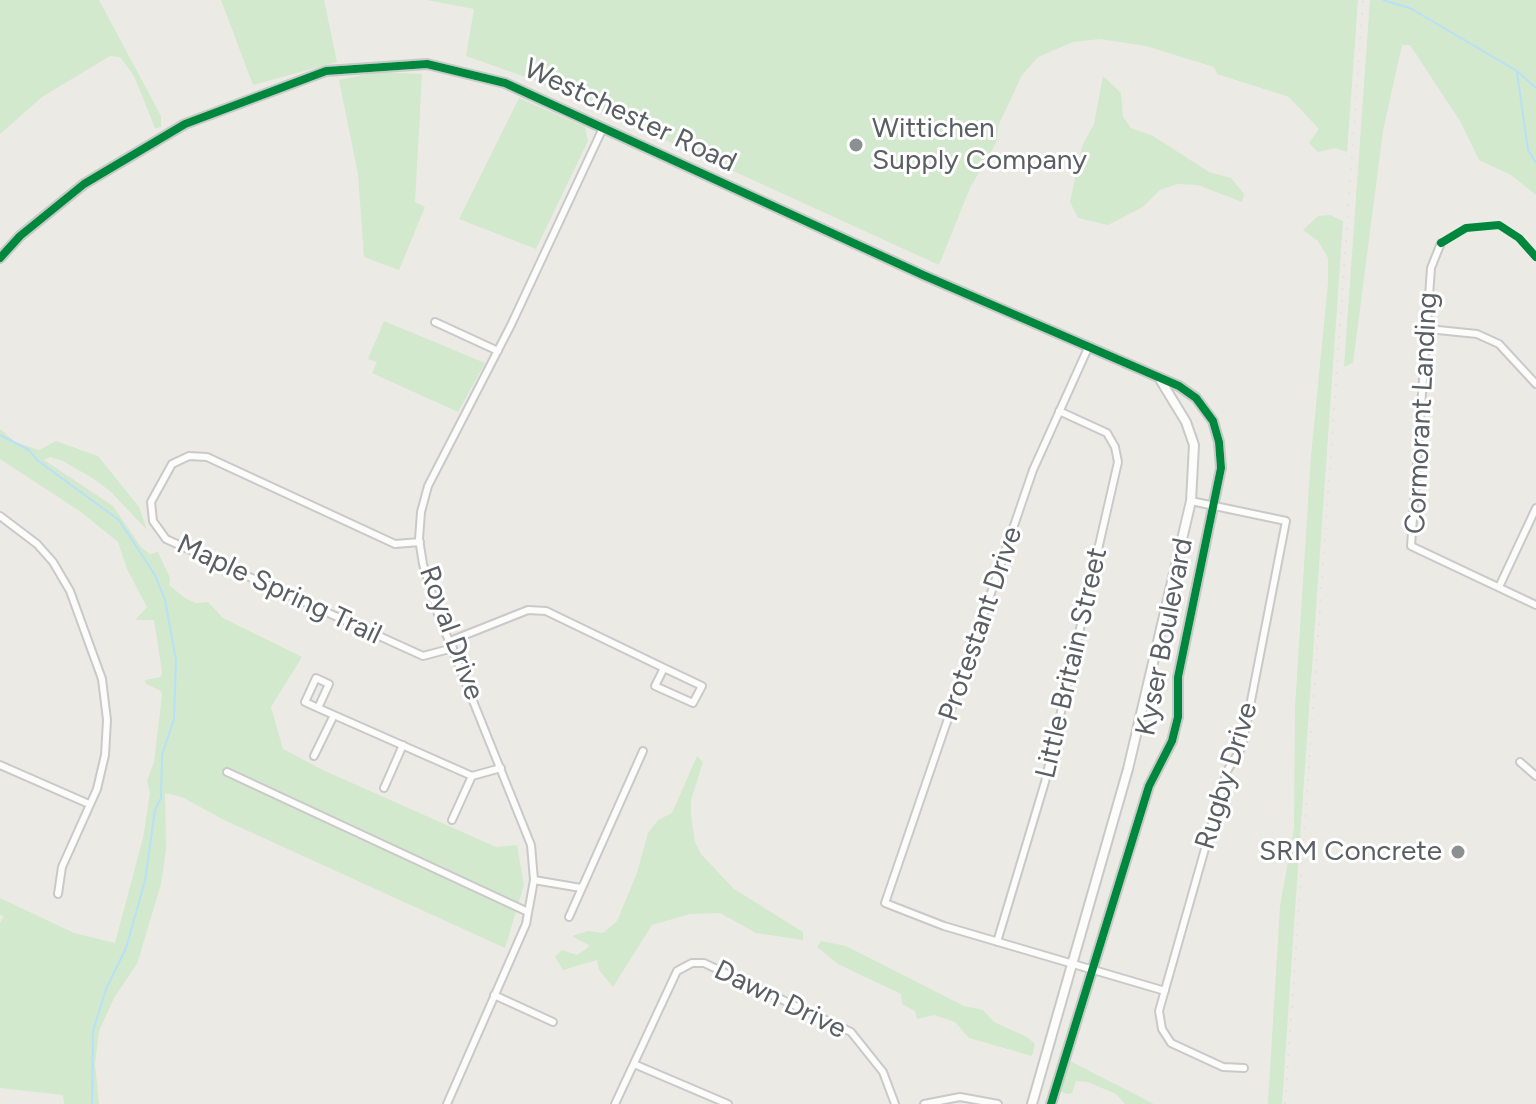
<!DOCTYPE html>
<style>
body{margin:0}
canvas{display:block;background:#eceae4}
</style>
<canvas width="1536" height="1104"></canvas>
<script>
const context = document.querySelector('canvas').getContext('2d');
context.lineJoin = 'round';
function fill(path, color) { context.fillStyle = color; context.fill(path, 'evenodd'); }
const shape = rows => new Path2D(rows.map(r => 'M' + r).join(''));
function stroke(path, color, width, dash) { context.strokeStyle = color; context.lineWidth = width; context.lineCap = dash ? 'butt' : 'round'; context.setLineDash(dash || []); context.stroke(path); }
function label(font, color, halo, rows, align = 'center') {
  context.font = font + ' Figtree,sans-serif'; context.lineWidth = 6; context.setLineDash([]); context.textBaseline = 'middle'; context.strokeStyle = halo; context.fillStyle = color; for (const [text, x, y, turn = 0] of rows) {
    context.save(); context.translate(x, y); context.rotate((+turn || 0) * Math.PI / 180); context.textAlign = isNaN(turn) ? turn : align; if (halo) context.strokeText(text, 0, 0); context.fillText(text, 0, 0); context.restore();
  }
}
fill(shape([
 [0,0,99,0,161,116,161,127,155,128,134,76,120,57,110,56,42,97,0,134],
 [221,0,324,0,337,62,253,85],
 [427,0,1358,0,1347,152,1335,148,1318,152,1309,143,1319,129,1289,97,1217,74,1214,67,1146,46,1100,39,1073,42,1038,57,1022,75,999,124,996,143,970,188,939,265,534,80,466,56,474,9],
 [1370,0,1536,0,1536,195,1511,175,1479,160,1460,121,1410,45,1402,45,1383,131,1353,363,1344,367],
 [378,72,422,74,415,202,425,207,399,270,364,257,358,174,339,80],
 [1103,76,1121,93,1123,117,1131,128,1153,136,1209,172,1231,178,1244,194,1242,202,1198,185,1177,184,1160,190,1143,207,1108,225,1078,218,1070,202,1082,146,1094,124],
 [519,98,585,127,588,141,536,249,459,219],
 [1330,215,1343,221,1295,911,1282,1104,1268,1104,1280,906,1294,828,1295,707,1311,456,1328,283,1328,258,1318,241,1303,230,1318,216],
 [384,321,485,363,458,412,372,373,377,362,368,359],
 [0,429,15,442,39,450,56,441,98,456,139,507,147,530,111,492,94,479,63,461,50,457,44,460,113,506,141,547,150,554,158,552,170,578,169,585,185,598,196,603,208,602,223,618,302,657,271,707,283,749,325,771,496,847,517,845,524,885,505,948,224,820,182,797,165,793,166,849,161,884,137,964,114,998,99,1031,95,1064,99,1104,64,1104,63,1095,0,1088,0,923,4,916,0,915,0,898,74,933,115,943,143,838,150,793,147,781,154,762,162,696,161,691,146,684,145,680,161,677,162,672,154,620,135,620,147,607,127,569,118,542,81,512,0,459],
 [697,756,703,762,691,800,691,814,695,842,701,854,734,889,803,932,803,940,756,933,720,913,690,914,652,925,613,987,599,970,597,960,563,970,555,957,562,950,577,955,590,946,572,936,588,931,603,933,617,921,637,873,648,833,658,820,672,813],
 [821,941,846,946,964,1006,983,1010,994,1022,1027,1037,1035,1044,1032,1056,969,1038,955,1022,934,1015,917,1019,915,1011,902,1004,901,994,838,964,817,947],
 [1068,1060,1154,1104,1125,1104,1116,1094,1088,1082,1076,1081,1072,1093,1066,1094,1061,1091]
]), '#d2e9cd');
stroke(shape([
 [1383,0,1410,8,1517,71,1536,88],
 [1517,72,1528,150,1536,163],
 [0,435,29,450,37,460,119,520,155,575,165,600,176,660,174,719,162,755,161,798,155,810,145,881,126,948,106,989,93,1031,92,1104]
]), '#b8e0f7', 2);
const minor = shape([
 [1441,243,1431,268,1411,546,1536,605],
 [435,322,498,351],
 [1428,329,1477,334,1499,344,1536,384],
 [1088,348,1033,470,885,903,944,926,1165,991],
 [1191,501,1286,521,1242,747,1227,771,1159,1011,1162,1029,1171,1043,1223,1067,1244,1068],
 [0,516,37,544,53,562,70,591,102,679,107,720,105,755,97,789,62,867,58,894],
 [420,542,395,544,207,457,189,456,172,464,151,502,153,521,166,539,423,656,453,648],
 [1499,587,1536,508],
 [450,641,528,610,546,611,664,668,702,686,693,703,655,686,664,668],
 [316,678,329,684,318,708,305,702,316,678],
 [318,708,472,776],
 [314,756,334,715],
 [1520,762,1536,776],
 [0,765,89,804],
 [227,772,528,912],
 [384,788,403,745],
 [452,820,472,776,501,768],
 [534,880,581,888],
 [569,917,643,751],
 [997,942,1045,782,1118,462,1115,447,1107,433,1059,411],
 [494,995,553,1022],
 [634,1064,728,1104],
 [447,1104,526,924,534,880,531,845,438,614,423,564,419,539,421,512,428,486,511,325,603,128],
 [615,1104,677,971,692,963,704,963,851,1032,883,1072,895,1104],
 [924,1104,960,1097,998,1104]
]);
const tertiary = shape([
 [0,258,20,236,84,184,185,124,326,71,427,64,505,83,923,275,1179,386,1196,398,1213,421,1219,442,1221,468,1178,677,1178,717,1172,741,1149,786,1051,1104],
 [1032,1104,1128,769,1191,501,1194,445,1186,422,1161,381]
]);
stroke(minor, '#c9c9c9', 10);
stroke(tertiary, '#c9c9c9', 12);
stroke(minor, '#fcfcfb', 6);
stroke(tertiary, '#fcfcfb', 8);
stroke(shape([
 [1285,1104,1363,0]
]), '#e3e2e1', 2, [2, 10]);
stroke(shape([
 [1441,243,1466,228,1499,225,1519,238,1536,257],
 [0,258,20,236,84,184,185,124,326,71,427,64,505,83,923,275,1179,386,1196,398,1213,421,1219,442,1221,468,1178,677,1178,717,1172,741,1149,786,1051,1104]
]), '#00873e', 8);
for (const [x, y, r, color] of [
 [856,145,8,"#8d9091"],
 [1458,852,8,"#8d9091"]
]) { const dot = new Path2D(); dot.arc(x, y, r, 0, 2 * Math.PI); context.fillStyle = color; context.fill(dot); stroke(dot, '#fff', 3); }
label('28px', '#5a5f64', '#fff', [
 ["Westchester Road",630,116,25],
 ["Cormorant Landing",1422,413,-87],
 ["Maple Spring Trail",279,590,25],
 ["Protestant Drive",981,624,-71],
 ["Royal Drive",451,633,70],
 ["Kyser Boulevard",1165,637,-79],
 ["Little Britain Street",1072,663,-77],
 ["Rugby Drive",1227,776,-73],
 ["Dawn Drive",780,1000,26]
]);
label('28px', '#5a5f64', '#fff', [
 ["Wittichen",872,129],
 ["Supply Company",872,161],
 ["SRM Concrete",1442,852,"right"]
], 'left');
</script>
